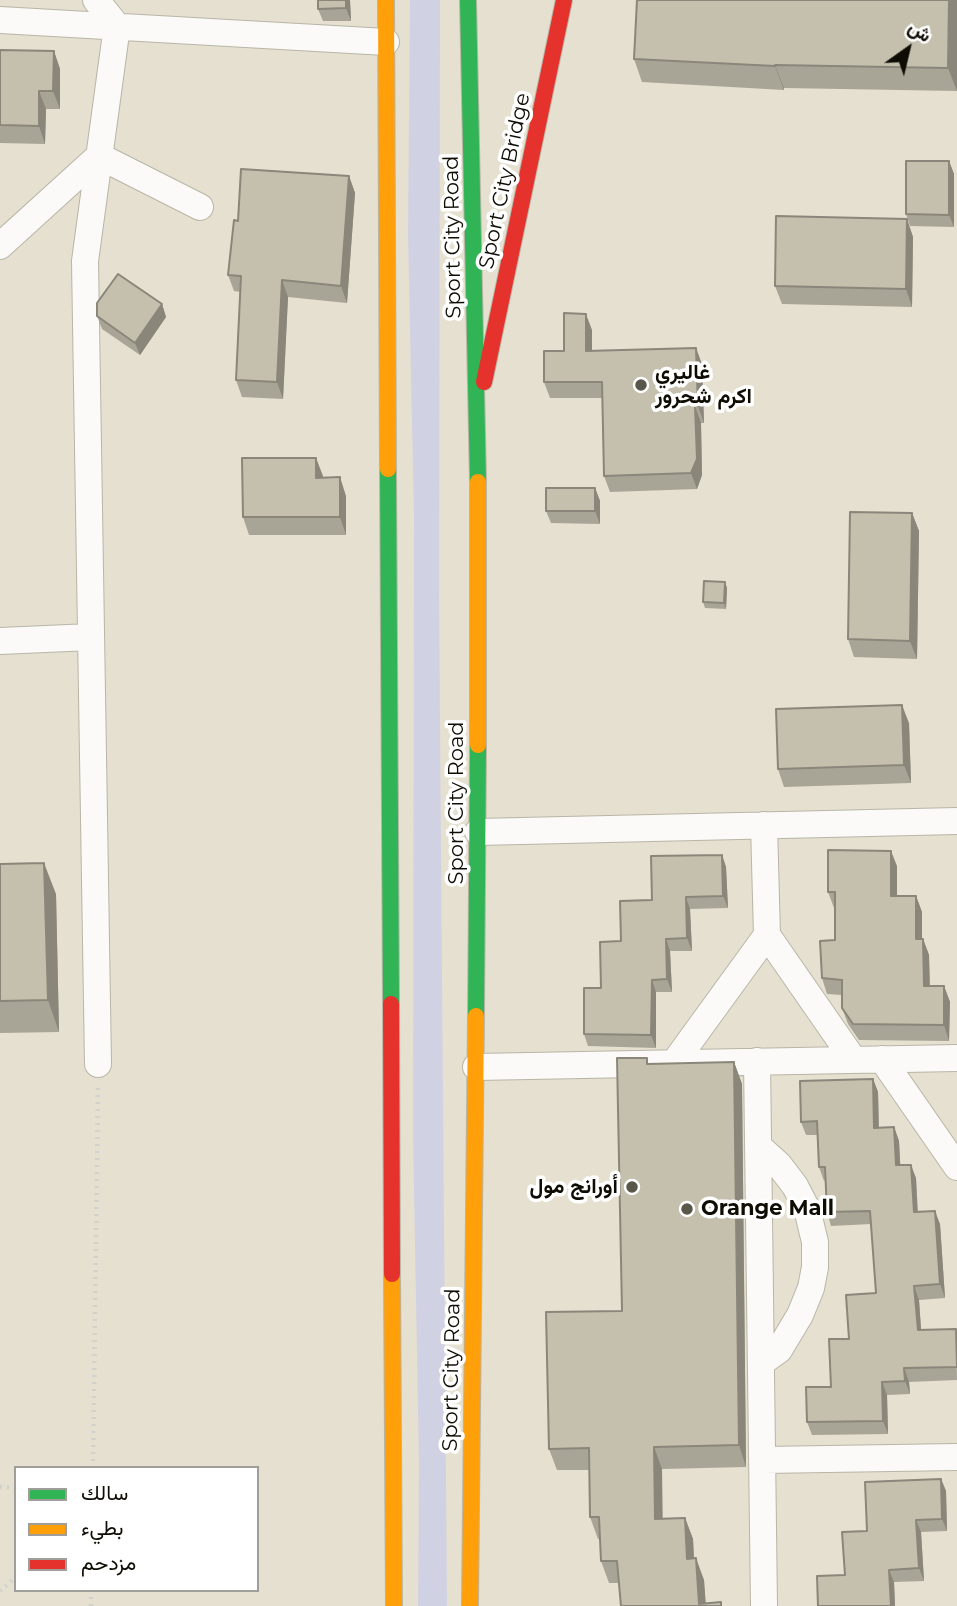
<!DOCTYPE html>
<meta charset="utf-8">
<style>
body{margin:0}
#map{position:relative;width:957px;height:1606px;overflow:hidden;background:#e5e0cf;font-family:Montserrat,Vazirmatn,sans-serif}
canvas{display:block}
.legend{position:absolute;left:14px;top:1466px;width:245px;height:126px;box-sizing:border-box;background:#fff;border:2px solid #9f9e9a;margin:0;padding:9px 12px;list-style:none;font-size:21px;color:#0e0c03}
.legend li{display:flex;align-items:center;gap:14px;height:35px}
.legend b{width:35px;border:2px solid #9f9e9a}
.north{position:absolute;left:873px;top:14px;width:70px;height:70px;-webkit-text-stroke:5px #fff;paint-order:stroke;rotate:34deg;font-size:19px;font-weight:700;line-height:28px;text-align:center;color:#0e0c03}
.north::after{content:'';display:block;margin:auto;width:24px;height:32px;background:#0e0c03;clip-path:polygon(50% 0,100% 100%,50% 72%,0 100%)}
</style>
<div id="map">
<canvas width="957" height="1606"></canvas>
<ul class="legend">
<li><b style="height:9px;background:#30b455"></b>سالك</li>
<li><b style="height:9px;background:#ff9f0a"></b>بطيء</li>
<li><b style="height:9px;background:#e5322d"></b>مزدحم</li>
</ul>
<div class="north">ش</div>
</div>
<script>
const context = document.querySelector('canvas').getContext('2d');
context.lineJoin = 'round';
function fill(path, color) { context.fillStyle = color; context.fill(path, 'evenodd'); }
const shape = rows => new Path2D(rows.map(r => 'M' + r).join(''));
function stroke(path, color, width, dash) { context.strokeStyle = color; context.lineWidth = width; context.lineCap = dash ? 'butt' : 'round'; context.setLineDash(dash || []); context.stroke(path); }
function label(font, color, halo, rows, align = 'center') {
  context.font = font + ' Montserrat,Vazirmatn,sans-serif'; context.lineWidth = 7; context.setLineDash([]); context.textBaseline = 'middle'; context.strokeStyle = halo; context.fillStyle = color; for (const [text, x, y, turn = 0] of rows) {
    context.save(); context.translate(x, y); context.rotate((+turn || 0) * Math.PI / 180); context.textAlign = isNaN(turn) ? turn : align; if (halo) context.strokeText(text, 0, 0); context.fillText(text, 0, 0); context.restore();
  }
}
fill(shape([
 [410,0,440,0,439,597,447,1606,418,1606,419,1464,413,1135,414,517,408,234]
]), '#d1d1e4');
const street = shape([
 [96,0,117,26,85,261,98,1064],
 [0,20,386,42],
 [0,246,99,156,200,207],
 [0,641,91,637],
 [764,825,767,935,853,1059],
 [478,832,957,821],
 [882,1059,957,1167],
 [757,1061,764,1606],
 [674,1063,767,935],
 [476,1067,957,1058],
 [758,1146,779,1165,795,1186,807,1209,815,1242,815,1267,811,1288,800,1315,779,1350,761,1363],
 [763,1460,957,1457]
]);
const fast = shape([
 [468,0,478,482],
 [388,469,391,1004],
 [476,1016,478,745]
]);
const slow = shape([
 [386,0,388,469],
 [478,482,478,745],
 [392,1274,394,1606],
 [470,1606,476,1016]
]);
const jam = shape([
 [484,382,564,0],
 [391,1004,392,1274]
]);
stroke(street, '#b9b5a7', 28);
stroke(fast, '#b9b5a7', 18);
stroke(slow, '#b9b5a7', 18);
stroke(jam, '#b9b5a7', 18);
stroke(shape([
 [93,1468,98,1087],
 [0,1487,16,1488],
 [0,1591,16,1577],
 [91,1606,91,1590]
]), '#d2d2cc', 4.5, [2, 5]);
stroke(street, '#fbfaf8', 26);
stroke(fast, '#30b455', 16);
stroke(slow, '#ff9f0a', 16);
stroke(jam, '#e5322d', 16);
fill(shape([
 [318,0,350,0,351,21,323,21,318,9],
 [957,0,957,91,784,88,784,90,642,82,634,59],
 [0,50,54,51,60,69,60,109,46,109,45,144,0,143],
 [949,161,954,174,954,227,910,226,906,214],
 [349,176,355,193,347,303,288,297,283,399,242,397,236,380,241,292,234,291,228,275,238,221],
 [907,219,913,237,912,307,782,304,775,286],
 [162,304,166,317,140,355,102,329,97,316],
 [592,330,592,351,702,364,704,423,701,423,702,475,697,489,610,492,604,476,603,398,550,398,544,382,564,351],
 [316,458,323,478,346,496,346,535,249,535,243,517],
 [595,488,600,501,600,524,551,523,546,511],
 [912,513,919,531,917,659,854,657,848,639],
 [725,582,727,588,726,609,705,608,703,602],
 [909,723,911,783,784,787,778,769],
 [722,855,726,867,728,908,690,909,692,951,670,951,672,992,656,992,656,1048,588,1046,584,1034,621,941,652,900],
 [0,864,56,894,59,1032,0,1033],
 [897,866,897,896,916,896,922,912,922,939,923,939,929,955,930,986,944,986,950,1002,949,1041,859,1040,848,1024,842,1008,842,995,827,994,822,978,835,940,835,908,834,908,828,892],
 [734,1062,742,1084,746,1467,662,1469,662,1519,685,1518,693,1539,694,1558,704,1580,705,1603,721,1602,722,1606,621,1606,619,1583,609,1583,601,1561,600,1539,598,1539,590,1517,590,1470,557,1470,549,1449,622,1311,650,1064],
 [873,1079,878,1092,879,1128,894,1127,899,1141,900,1165,916,1178,918,1212,940,1224,945,1298,919,1300,921,1330,956,1329,957,1380,909,1382,910,1394,887,1395,888,1434,812,1435,807,1422,831,1387,849,1339,876,1293,871,1224,831,1226,827,1212,825,1180,824,1181,819,1167,817,1135,806,1135,801,1122],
 [941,1479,946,1491,947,1531,921,1532,924,1581,894,1582,895,1606,818,1606,845,1575,867,1531]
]), '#a9a596');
fill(shape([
 [346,0,350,0,351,21,346,8],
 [949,0,957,0,957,91,948,68],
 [54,51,60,69,60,109,53,91],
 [775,65,784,88,784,90,775,66],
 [39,91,46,109,45,144,39,126],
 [949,161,954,174,954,227,949,215],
 [349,176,355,193,347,303,341,286],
 [907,219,913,237,912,307,906,289],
 [282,280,288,297,283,399,277,382],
 [162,304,166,317,140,355,135,343],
 [586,314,592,330,592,367,586,351],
 [696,348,702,364,704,423,698,406],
 [695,406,701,423,702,475,697,489,691,473],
 [316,458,323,476,323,496,316,478],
 [340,477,346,496,346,535,340,517],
 [595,488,600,501,600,524,595,511],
 [912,513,919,531,917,659,910,641],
 [725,582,727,588,726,609,724,603],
 [902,705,909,723,911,783,904,765],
 [891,851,897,866,897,912,891,896],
 [722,855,726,867,728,908,723,896],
 [44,863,56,894,59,1032,48,1000],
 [916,896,922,912,922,955,916,939],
 [686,897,690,909,692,951,687,938],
 [666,939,670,951,672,992,667,979],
 [923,939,929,955,930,1002,924,986],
 [652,980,656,992,656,1048,651,1035],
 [944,986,950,1002,949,1041,944,1025],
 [734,1062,742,1084,746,1467,739,1445],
 [873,1079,878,1092,879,1142,874,1128],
 [894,1127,899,1141,901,1179,896,1165],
 [911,1165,916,1178,918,1226,914,1212],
 [935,1211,940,1224,945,1298,940,1284],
 [914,1286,919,1300,922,1343,918,1330],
 [904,1368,909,1382,910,1394,905,1381],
 [882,1382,887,1395,888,1434,883,1421],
 [654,1447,662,1469,663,1541,655,1519],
 [941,1479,946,1491,947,1531,942,1519],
 [685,1518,693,1539,695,1581,687,1559],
 [916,1520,921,1532,924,1581,919,1568],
 [696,1558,704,1580,706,1606,699,1604],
 [889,1570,894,1582,895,1606,891,1606]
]), '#8a867a');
const building = shape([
 [318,0,346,0,346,8,318,9,318,0],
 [637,0,949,0,948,68,775,65,775,66,634,59,637,0],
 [0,50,54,51,53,91,39,91,39,126,0,125,0,50],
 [906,161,949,161,949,215,906,214,906,161],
 [241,169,349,176,341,286,282,280,277,382,236,380,241,276,228,275,234,220,238,221,241,169],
 [776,216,907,219,906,289,775,286,776,216],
 [118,274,162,304,135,343,97,316,97,303,118,274],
 [564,313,586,314,586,351,696,348,698,406,695,406,697,459,691,473,604,476,602,382,544,382,544,351,564,351,564,313],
 [242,458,316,458,316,478,340,477,340,517,243,517,242,458],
 [546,488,595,488,595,511,546,511,546,488],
 [850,512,912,513,910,641,848,639,850,512],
 [704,581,725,582,724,603,703,602,704,581],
 [902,705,904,765,778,769,776,709,902,705],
 [828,850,891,851,891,896,916,896,916,939,923,939,924,986,944,986,944,1025,853,1024,842,1008,842,980,822,978,820,941,835,940,835,892,828,892,828,850],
 [722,855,723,896,686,897,687,938,666,939,667,979,652,980,651,1035,584,1034,584,988,601,988,600,942,621,941,620,901,652,900,651,856,722,855],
 [44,863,48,1000,0,1001,0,864,44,863],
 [617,1058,647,1058,647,1064,734,1062,739,1445,654,1447,655,1519,685,1518,687,1559,696,1558,699,1604,721,1602,721,1606,621,1606,617,1561,601,1561,599,1517,590,1517,589,1448,549,1449,546,1312,622,1311,617,1058],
 [873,1079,874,1128,894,1127,896,1165,911,1165,914,1212,935,1211,940,1284,914,1286,918,1330,956,1329,957,1367,904,1368,905,1381,882,1382,883,1421,807,1422,806,1387,831,1387,829,1339,849,1339,846,1295,876,1293,870,1211,827,1212,825,1167,819,1167,817,1121,801,1122,800,1081,873,1079],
 [941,1479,942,1519,916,1520,919,1568,889,1570,891,1606,818,1606,817,1576,845,1575,842,1532,867,1531,865,1482,941,1479]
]);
fill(building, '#c5c0ae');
stroke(building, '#8a867a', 2);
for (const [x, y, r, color] of [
 [641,385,7,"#59564a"],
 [632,1187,7,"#59564a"],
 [687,1209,7,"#59564a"]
]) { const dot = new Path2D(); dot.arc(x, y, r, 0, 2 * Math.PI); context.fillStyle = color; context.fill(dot); stroke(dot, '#fff', 2.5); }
label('21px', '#0e0c03', '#fff', [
 ["Sport City Bridge",505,181,-78],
 ["Sport City Road",453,237,-91],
 ["Sport City Road",457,803,-90],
 ["Sport City Road",452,1370,-89]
]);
label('bold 21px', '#0e0c03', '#fff', [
 ["غاليري",655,373],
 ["اكرم شحرور",655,397],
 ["أورانج مول",618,1187,"right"],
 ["Orange Mall",701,1209]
], 'left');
</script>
